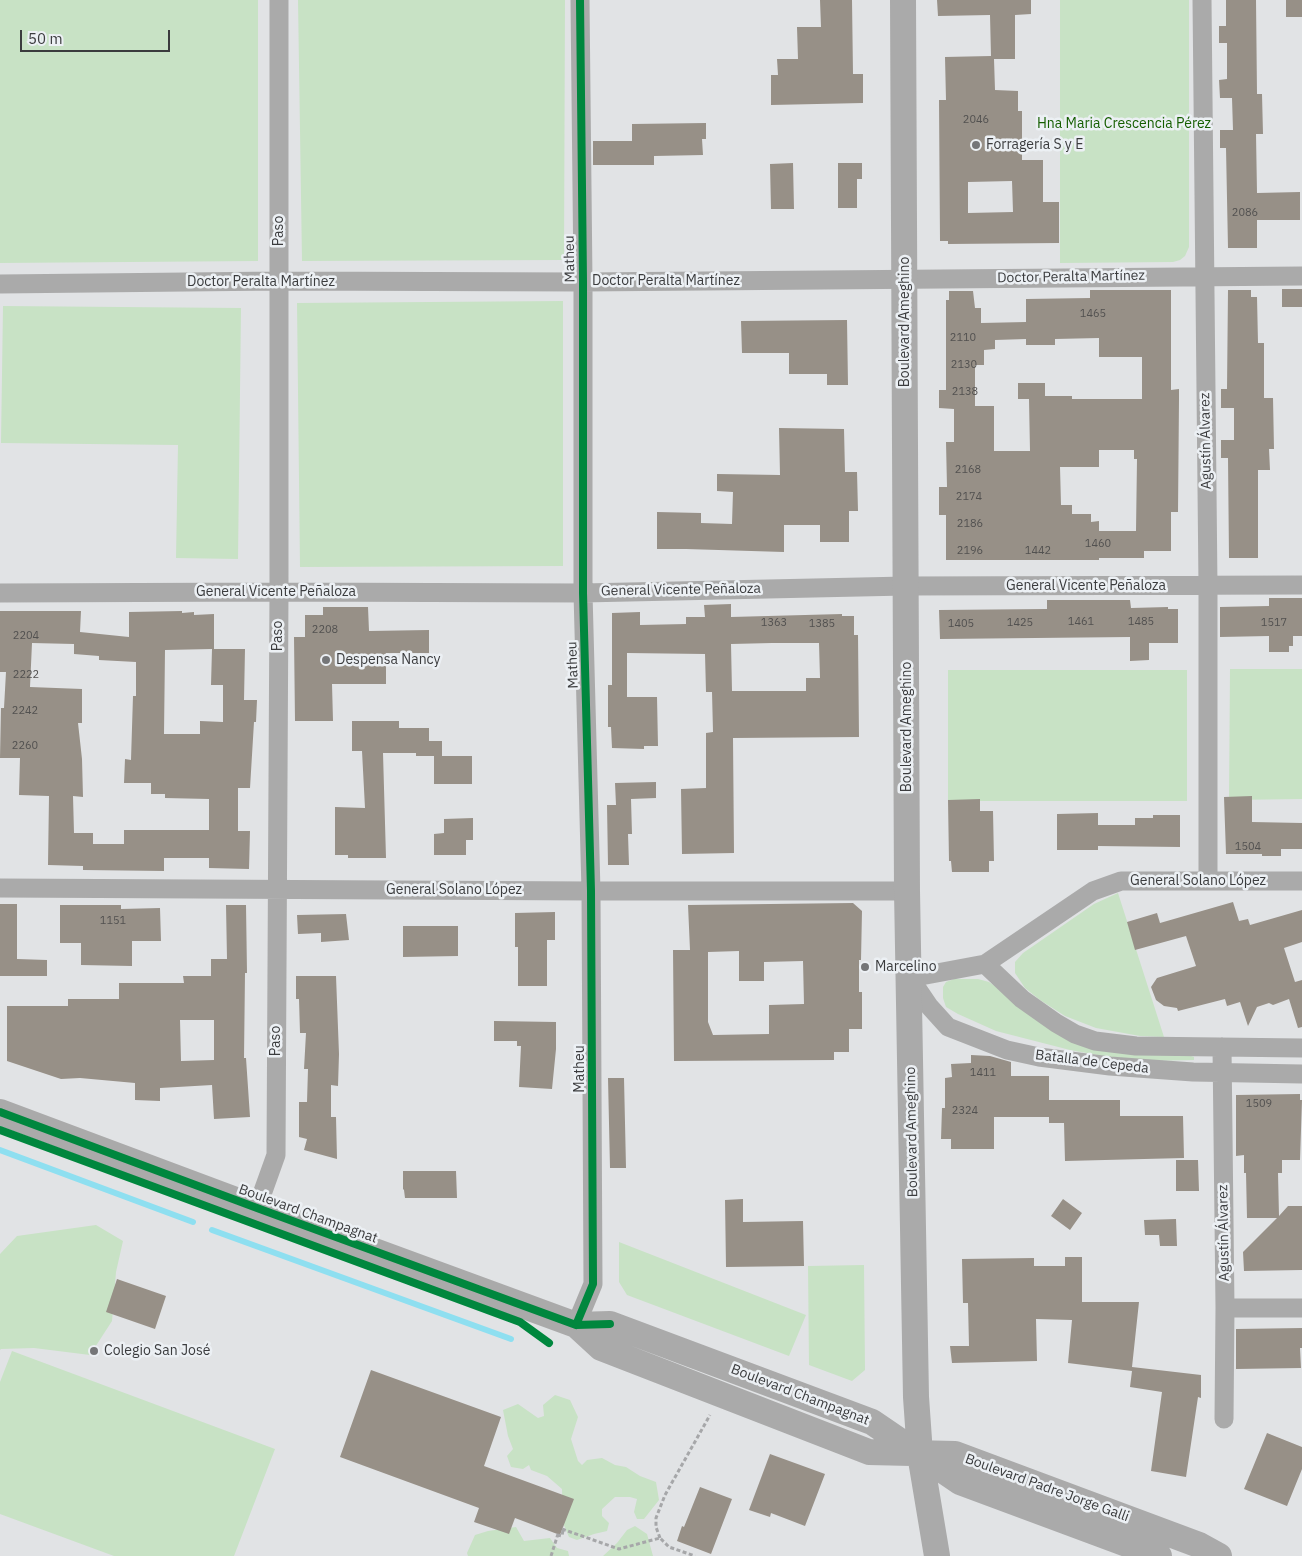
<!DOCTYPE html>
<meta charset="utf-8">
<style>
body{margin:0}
#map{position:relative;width:1302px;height:1556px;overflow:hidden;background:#e1e3e5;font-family:"IBM Plex Sans",sans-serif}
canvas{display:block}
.scale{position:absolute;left:20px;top:30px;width:150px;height:22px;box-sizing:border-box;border:2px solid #3b3c3e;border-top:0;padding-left:6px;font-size:15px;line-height:18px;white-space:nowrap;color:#3b3c3e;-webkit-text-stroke:4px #ecf0f4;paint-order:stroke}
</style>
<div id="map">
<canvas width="1302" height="1556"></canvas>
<div class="scale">50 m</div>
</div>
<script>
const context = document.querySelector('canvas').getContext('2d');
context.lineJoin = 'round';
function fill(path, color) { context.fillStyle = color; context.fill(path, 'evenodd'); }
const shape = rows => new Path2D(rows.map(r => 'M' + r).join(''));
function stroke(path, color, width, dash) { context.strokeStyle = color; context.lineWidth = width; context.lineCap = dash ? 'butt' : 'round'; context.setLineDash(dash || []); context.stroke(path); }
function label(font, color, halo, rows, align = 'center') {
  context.font = font + ' "IBM Plex Sans",sans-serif'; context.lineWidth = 5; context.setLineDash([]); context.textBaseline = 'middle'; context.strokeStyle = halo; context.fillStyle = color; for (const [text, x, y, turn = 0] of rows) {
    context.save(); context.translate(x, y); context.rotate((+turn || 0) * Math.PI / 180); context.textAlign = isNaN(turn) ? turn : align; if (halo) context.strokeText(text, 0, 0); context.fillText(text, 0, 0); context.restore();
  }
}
fill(shape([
 [0,0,258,0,258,261,0,263],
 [298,0,565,0,564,260,302,261],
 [1060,0,1189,0,1189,247,1185,256,1180,260,1173,262,1060,263],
 [563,301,563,566,300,567,297,303],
 [3,306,241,308,238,559,176,558,178,445,1,443],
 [1230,669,1302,669,1302,799,1229,800],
 [948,670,1187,670,1187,801,948,801],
 [1118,893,1164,1037,1140,1036,1096,1028,1065,1016,1040,1000,1025,988,1015,973,1015,962,1023,953,1094,904],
 [954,979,978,979,989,982,1002,991,1034,1018,1191,1056,1194,1057,1194,1060,1149,1061,1103,1056,1070,1050,996,1031,958,1014,946,1007,943,998,943,987,946,982],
 [96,1225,123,1241,116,1272,112,1321,90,1355,34,1348,1,1349,0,1350,0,1254,17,1236],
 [619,1242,806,1315,789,1356,627,1295,619,1282],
 [864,1265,865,1370,852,1381,809,1365,808,1266],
 [12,1351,275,1449,234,1556,114,1556,0,1514,0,1382],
 [555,1395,570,1400,578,1417,571,1439,578,1461,582,1465,587,1460,602,1458,615,1465,626,1467,640,1476,656,1482,659,1500,644,1519,637,1519,634,1512,637,1499,630,1497,615,1497,602,1509,602,1516,609,1523,607,1531,594,1534,577,1540,569,1537,563,1523,562,1489,547,1476,531,1470,529,1465,523,1469,511,1467,507,1456,513,1449,508,1436,503,1410,518,1404,538,1418,544,1416,543,1405],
 [635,1526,647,1534,653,1556,603,1556,617,1543,627,1530],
 [516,1527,524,1541,550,1538,557,1548,568,1551,569,1556,468,1556,467,1553,475,1535,488,1531]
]), '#c8e2c5');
stroke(shape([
 [0,1150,193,1222],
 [212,1230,511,1339]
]), '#8edff0', 6);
fill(shape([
 [820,0,852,0,853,74,863,74,863,103,771,105,771,75,778,75,777,59,798,59,797,27,821,27],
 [937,0,1031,0,1031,14,1015,15,1015,59,994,59,995,90,1018,91,1018,111,1022,111,1022,160,1043,160,1043,202,1059,202,1059,243,948,244,948,241,940,241,939,100,946,100,945,57,991,56,990,15,938,16],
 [1012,181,1013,212,968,213,968,182],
 [1226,0,1256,0,1257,94,1262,94,1263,134,1256,134,1257,193,1300,192,1300,220,1257,220,1257,248,1228,248,1226,148,1220,148,1220,130,1233,130,1232,98,1220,98,1219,80,1227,79,1227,43,1219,43,1219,26,1226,26],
 [1286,0,1302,0,1302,17,1286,17],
 [706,123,706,139,702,139,703,155,654,156,654,165,593,165,593,141,632,141,632,124],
 [793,163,794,209,771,209,770,164],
 [838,163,862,163,862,179,857,179,857,208,838,208],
 [1282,289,1302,289,1302,307,1282,307],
 [1090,290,1171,290,1171,390,1179,389,1179,399,1178,512,1171,512,1171,551,1144,551,1144,558,1099,558,1099,560,946,560,946,515,939,515,939,487,947,487,946,442,954,442,954,409,939,408,939,390,946,390,946,300,949,300,949,291,973,291,975,308,981,308,981,323,1026,322,1026,299,1090,298],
 [1099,338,1099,357,1142,357,1142,399,1072,399,1072,396,1045,396,1045,383,1018,383,1018,399,1029,399,1030,451,994,451,994,406,975,406,975,365,984,365,984,350,995,349,995,340,1026,339,1026,345,1055,345,1055,339],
 [1099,450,1134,450,1134,459,1137,459,1136,531,1099,531,1099,521,1091,522,1091,514,1072,514,1072,505,1061,505,1060,467,1099,467],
 [1228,290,1251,290,1251,297,1257,297,1258,343,1264,343,1264,398,1273,398,1274,449,1269,449,1270,470,1258,470,1258,558,1229,558,1228,458,1221,458,1221,440,1234,440,1234,408,1221,408,1221,389,1227,389],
 [847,320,848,385,827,385,827,374,789,374,789,353,742,353,741,321],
 [779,428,844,429,845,472,857,472,858,511,849,511,849,542,820,542,820,525,784,525,784,552,686,549,657,549,657,512,701,513,701,523,732,524,733,492,717,491,717,474,780,475],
 [1269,598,1302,598,1302,636,1293,636,1293,646,1289,646,1289,652,1269,652,1269,636,1220,637,1220,607,1269,606],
 [1047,600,1130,600,1131,608,1168,607,1168,609,1178,609,1178,643,1149,643,1149,660,1130,661,1130,637,940,639,939,610,1047,609],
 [731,604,731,617,842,614,842,616,854,616,854,635,858,635,859,737,733,738,734,853,682,854,681,789,706,788,706,733,713,732,712,692,706,692,705,654,627,653,627,697,657,697,658,746,644,746,644,749,612,748,611,727,608,727,608,685,612,685,612,613,640,612,640,625,686,624,686,617,705,617,704,605],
 [772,643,819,643,820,678,806,678,806,691,732,691,731,644],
 [323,607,368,607,369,631,429,630,429,653,386,653,386,684,332,684,333,721,295,721,294,637,305,637,305,615,323,615],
 [0,611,81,611,80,632,129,637,129,612,182,611,182,613,194,612,194,615,214,614,214,649,245,649,244,700,257,700,256,722,254,722,250,788,238,788,238,831,250,831,249,869,209,868,209,858,164,858,164,871,83,870,83,866,48,865,49,796,19,795,20,758,0,758,1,708,4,708,6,672,0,672],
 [32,643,74,644,74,654,99,656,99,660,136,662,136,696,133,696,131,760,125,759,124,783,151,783,151,794,165,794,165,798,209,799,209,830,124,830,124,844,93,844,93,833,74,833,73,796,83,797,82,759,78,723,82,723,82,689,30,687],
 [212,649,211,685,223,685,223,722,200,721,200,734,164,734,165,650],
 [352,721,399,721,399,728,429,728,429,741,442,741,442,756,416,756,416,753,383,753,386,858,348,858,348,855,335,855,335,807,365,808,362,751,352,751],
 [434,756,472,756,472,784,434,784],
 [656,782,656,798,631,799,632,834,628,834,629,865,608,865,607,805,616,805,615,783],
 [1252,796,1252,822,1302,823,1302,849,1281,849,1281,856,1262,856,1262,854,1226,854,1224,797],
 [980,799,980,811,993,811,994,861,989,861,989,872,952,872,951,861,949,861,948,800],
 [1098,813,1098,825,1135,825,1135,818,1153,818,1153,815,1180,815,1180,847,1098,846,1098,850,1057,850,1057,814],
 [473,818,473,840,466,840,466,855,434,855,434,834,444,833,444,819],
 [1233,902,1239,921,1248,919,1250,925,1302,910,1302,942,1284,948,1295,982,1302,980,1302,1027,1298,1028,1289,999,1273,1005,1269,1003,1257,1007,1248,1026,1240,1002,1227,1006,1225,999,1178,1011,1177,1008,1164,1006,1156,1000,1151,987,1157,978,1196,966,1186,936,1135,950,1127,922,1157,913,1160,923],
 [853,903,862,911,861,960,859,960,859,992,862,992,862,1029,849,1029,849,1052,834,1052,834,1060,674,1061,673,950,690,950,688,905],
 [739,951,739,981,764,981,764,962,803,961,804,1004,769,1005,769,1034,713,1035,708,1022,708,952],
 [0,904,17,904,17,959,47,960,47,976,0,976],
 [60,905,121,905,121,909,160,908,161,941,132,941,132,966,81,965,81,943,60,943],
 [226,905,246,905,247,973,245,973,244,1058,246,1058,250,1117,214,1119,212,1085,160,1088,160,1101,135,1100,135,1083,80,1078,61,1079,7,1061,7,1006,68,1006,68,999,119,999,119,983,184,983,183,976,211,976,211,959,227,959],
 [180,1020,214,1020,214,1060,181,1061],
 [555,912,555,940,547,940,547,986,518,986,518,947,515,947,515,913],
 [346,914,349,940,321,942,321,933,298,934,297,915],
 [403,926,458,926,458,956,403,957],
 [296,976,336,976,339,1054,338,1086,331,1085,331,1117,336,1117,337,1159,304,1150,307,1139,299,1137,299,1102,307,1102,308,1069,304,1069,306,1033,300,1033,299,999,296,999],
 [494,1021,556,1022,556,1049,552,1089,519,1087,521,1046,517,1046,517,1041,494,1041],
 [971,1055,990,1056,1011,1062,1011,1076,1049,1076,1049,1100,1120,1100,1120,1116,1183,1116,1184,1158,1065,1161,1064,1123,1049,1123,1049,1117,994,1117,994,1149,951,1149,951,1139,941,1139,942,1108,945,1108,945,1078,952,1077,951,1064,971,1063],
 [608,1078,624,1078,626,1168,610,1168],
 [1300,1094,1300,1100,1302,1100,1300,1160,1282,1160,1282,1173,1278,1173,1279,1216,1288,1206,1302,1206,1302,1270,1244,1271,1243,1252,1277,1218,1247,1218,1246,1173,1244,1173,1244,1155,1236,1156,1236,1095],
 [1176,1160,1198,1160,1199,1191,1176,1191],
 [403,1171,456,1171,457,1198,405,1198,404,1190,403,1189],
 [743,1199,743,1222,803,1221,804,1266,726,1267,725,1200],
 [1063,1199,1082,1213,1070,1230,1051,1216],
 [1176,1219,1177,1246,1160,1246,1159,1235,1145,1235,1144,1220],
 [1065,1257,1082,1257,1082,1302,1139,1302,1132,1367,1201,1375,1201,1398,1198,1397,1186,1477,1151,1471,1162,1392,1130,1387,1132,1371,1068,1363,1072,1320,1036,1319,1037,1361,952,1363,950,1346,969,1346,968,1303,963,1303,962,1259,1034,1258,1034,1266,1065,1266],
 [117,1279,166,1296,155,1329,106,1312],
 [1302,1328,1302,1348,1300,1348,1301,1368,1236,1369,1236,1329],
 [371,1370,501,1417,484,1466,574,1499,560,1535,515,1518,509,1534,474,1522,479,1508,340,1457],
 [1267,1433,1302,1447,1302,1469,1287,1506,1244,1489],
 [770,1454,825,1474,805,1526,771,1513,770,1517,749,1510],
 [700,1487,732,1499,711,1554,677,1541,682,1526,684,1527]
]), '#979087');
stroke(shape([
 [562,1529,619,1549,660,1538,669,1547,695,1556],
 [557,1535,562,1536,563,1530],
 [660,1538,656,1527,656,1518,665,1495,710,1415],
 [551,1556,558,1534]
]), '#a6a7a9', 3, [4, 2.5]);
stroke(shape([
 [1202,0,1208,586,1208,881],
 [0,284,279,281,583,282,1302,276],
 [0,593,279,592,583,593,906,586,1302,585],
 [1302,881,1121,881,1093,891,985,964,910,978,929,1006,948,1027,1007,1050,1039,1057,1110,1066,1193,1072,1302,1074],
 [0,888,591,891,907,891],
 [985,964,1022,999,1056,1023,1075,1034,1095,1041,1136,1046,1302,1048],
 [1222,1047,1225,1308,1224,1419],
 [257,1208,276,1155,279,592,279,0],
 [1225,1308,1302,1308],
 [576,1325,593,1284,591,891,583,593,583,282,580,0]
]), '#aaa', 19);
stroke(shape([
 [903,0,907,891,916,1397,920,1454,937,1556],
 [0,1112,257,1208,576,1325,610,1324,872,1422,960,1482,1159,1556],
 [576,1325,601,1348,869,1452,955,1454,1199,1545,1219,1556]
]), '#aaa', 26);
stroke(shape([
 [0,1112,257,1208,576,1325,610,1324],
 [0,1130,520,1322,549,1343],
 [576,1325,593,1284,591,891,583,593,583,282,580,0]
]), '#00873e', 8);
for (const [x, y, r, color] of [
 [976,145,5,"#757678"],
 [326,660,5,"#757678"],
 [865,967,5,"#757678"],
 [94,1351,5,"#757678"]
]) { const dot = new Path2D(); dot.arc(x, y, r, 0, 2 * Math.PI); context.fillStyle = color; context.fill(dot); stroke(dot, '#ecf0f4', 2); }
label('11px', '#525150', null, [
 ["2046",976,120],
 ["2086",1245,213],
 ["1465",1093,314],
 ["2110",963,338],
 ["2130",964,365],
 ["2138",965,392],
 ["2168",968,470],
 ["2174",969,497],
 ["2186",970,524],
 ["1460",1098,544],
 ["2196",970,551],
 ["1442",1038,551],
 ["1461",1081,622],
 ["1485",1141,622],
 ["1363",774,623],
 ["1425",1020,623],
 ["1517",1274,623],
 ["1385",822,624],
 ["1405",961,624],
 ["2208",325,630],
 ["2204",26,636],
 ["2222",26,675],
 ["2242",25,711],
 ["2260",25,746],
 ["1504",1248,847],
 ["1151",113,921],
 ["1411",983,1073],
 ["1509",1259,1104],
 ["2324",965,1111]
]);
label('14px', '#155e00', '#ecf0f4', [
 ["Hna Maria Crescencia Pérez",1124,124]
]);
label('14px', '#3b3c3e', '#ecf0f4', [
 ["Forragería S y E",986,145],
 ["Despensa Nancy",336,660],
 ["Marcelino",875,967],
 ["Colegio San José",104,1351]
], 'left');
label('14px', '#3b3c3e', '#ecf0f4', [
 ["Paso",279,231,-90],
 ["Matheu",570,259,-91],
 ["Doctor Peralta Martínez",1071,277,-1],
 ["Doctor Peralta Martínez",666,281],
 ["Doctor Peralta Martínez",261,282],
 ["Boulevard Ameghino",905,322,-90],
 ["Agustín Álvarez",1206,441,-91],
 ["General Vicente Peñaloza",1086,586],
 ["General Vicente Peñaloza",681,590,-1],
 ["General Vicente Peñaloza",276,592],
 ["Paso",278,636,-90],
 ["Matheu",573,665,-92],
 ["Boulevard Ameghino",907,727,-90],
 ["General Solano López",1198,881],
 ["General Solano López",454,890],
 ["Paso",276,1041,-90],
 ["Batalla de Cepeda",1092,1062,7],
 ["Matheu",580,1069,-90],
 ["Boulevard Ameghino",912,1132,-91],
 ["Boulevard Champagnat",308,1214,20],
 ["Agustín Álvarez",1224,1233,-91],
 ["Boulevard Champagnat",800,1395,21],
 ["Boulevard Padre Jorge Galli",1047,1488,20]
]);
</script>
